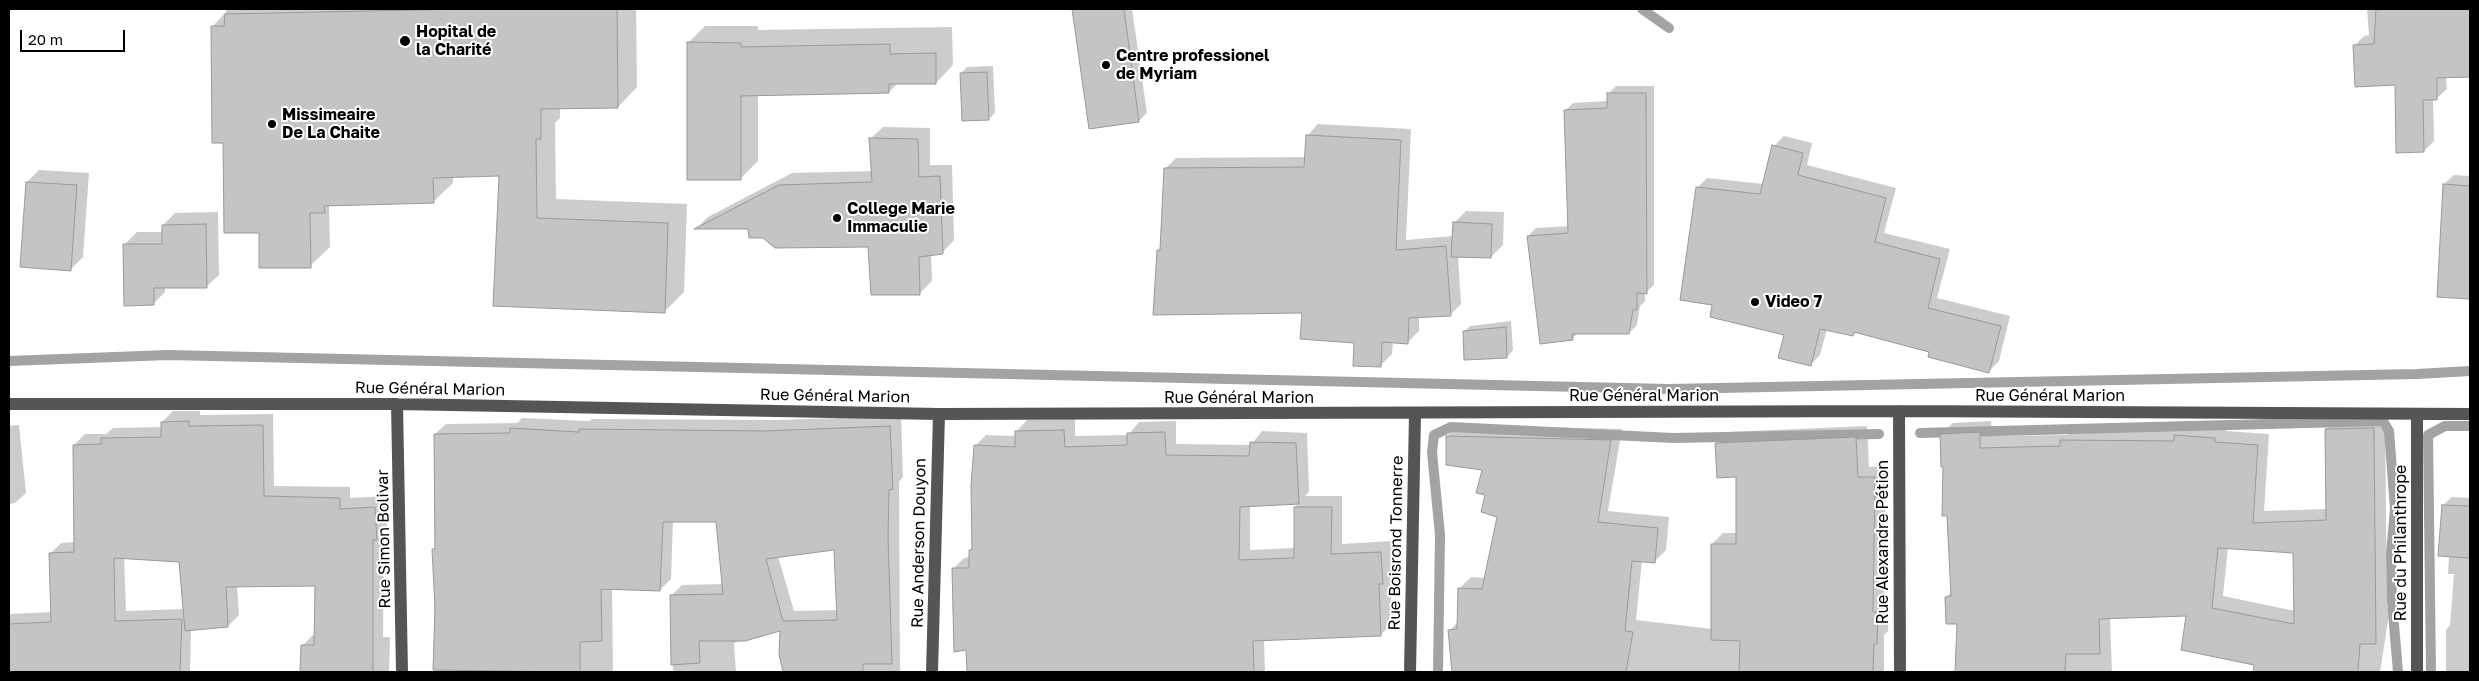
<!DOCTYPE html>
<meta charset="utf-8">
<style>
body{margin:0}
#map{position:relative;width:2479px;height:681px;overflow:hidden;background:#fff;font-family:"Golos Text",sans-serif}
canvas{display:block}
.frame{position:absolute;inset:0;border:10px solid #000;pointer-events:none}
.scale{position:absolute;left:20px;top:30px;width:105px;height:22px;box-sizing:border-box;border:2px solid #000;border-top:0;padding-left:6px;font-size:15px;line-height:18px;white-space:nowrap;color:#000;-webkit-text-stroke:4px #fff;paint-order:stroke}
</style>
<div id="map">
<canvas width="2479" height="681"></canvas>
<div class="frame"></div>
<div class="scale">20 m</div>
</div>
<script>
const context = document.querySelector('canvas').getContext('2d');
context.lineJoin = 'round';
function fill(path, color) { context.fillStyle = color; context.fill(path, 'evenodd'); }
const shape = rows => new Path2D(rows.map(r => 'M' + r).join(''));
function stroke(path, color, width, dash) { context.strokeStyle = color; context.lineWidth = width; context.lineCap = dash ? 'butt' : 'round'; context.setLineDash(dash || []); context.stroke(path); }
function label(font, color, halo, rows, align = 'center') {
  context.font = font + ' "Golos Text",sans-serif'; context.lineWidth = 4; context.setLineDash([]); context.textBaseline = 'middle'; context.strokeStyle = halo; context.fillStyle = color; for (const [text, x, y, turn = 0] of rows) {
    context.save(); context.translate(x, y); context.rotate((+turn || 0) * Math.PI / 180); context.textAlign = isNaN(turn) ? turn : align; if (halo) context.strokeText(text, 0, 0); context.fillText(text, 0, 0); context.restore();
  }
}
fill(shape([
 [227,9,636,9,637,87,618,107,560,108,560,118,555,123,556,199,687,204,684,292,664,312,494,304,500,175,453,176,453,183,433,202,331,204,329,206,330,247,310,266,260,232,224,142,212,27,226,12],
 [1073,9,1132,9,1147,113,1139,121,1090,127],
 [2367,9,2470,9,2470,76,2446,77,2447,89,2437,98,2433,98,2434,141,2424,151,2396,84,2354,46,2364,36,2369,35],
 [705,26,758,26,758,30,952,27,953,65,936,83,898,83,889,92,758,95,758,161,741,178,688,43],
 [993,66,995,113,989,119,961,73,967,67],
 [1616,86,1654,86,1654,285,1645,293,1645,301,1640,306,1637,325,1629,333,1579,332,1572,339,1528,236,1536,228,1569,226,1565,111,1573,103,1608,101,1608,94],
 [1318,124,1411,129,1406,240,1453,236,1454,223,1466,211,1504,212,1503,245,1491,257,1458,256,1461,304,1450,315,1419,316,1419,331,1408,342,1393,342,1392,354,1381,365,1356,342,1303,312,1158,250,1161,247,1165,169,1176,158,1306,157,1307,136],
 [883,127,930,128,930,165,952,165,954,240,942,253,931,254,932,281,920,293,870,246,749,227,697,228,708,217,792,173,873,171,870,139],
 [1784,136,1812,143,1807,165,1896,188,1884,233,1950,249,1937,298,2010,316,1999,361,1989,371,1931,351,1857,331,1853,335,1827,329,1820,355,1810,365,1785,334,1714,304,1697,188,1707,178,1764,184,1774,146],
 [39,170,89,173,83,257,71,269,27,182],
 [2454,175,2470,176,2470,297,2438,296,2444,184],
 [218,212,219,275,206,287,165,287,165,292,153,304,125,244,137,232,163,232,163,225,175,213],
 [1511,321,1513,350,1507,357,1464,332,1470,326],
 [173,411,200,411,200,415,273,414,274,486,350,487,350,498,385,496,387,528,384,531,383,637,390,637,389,672,301,672,302,646,313,635,316,635,316,585,237,586,239,615,228,626,191,629,190,672,9,672,9,614,52,612,50,554,61,543,75,542,74,445,85,434,106,434,113,428,162,427,162,422],
 [124,557,180,561,185,609,126,611],
 [901,416,903,477,899,482,900,672,784,672,780,654,781,629,734,643,736,672,673,672,671,596,682,585,723,584,717,521,673,521,671,579,660,590,612,588,613,672,434,672,435,434,446,424,517,423,522,418,589,421,592,419,777,420],
 [835,549,837,610,794,611,778,556],
 [2385,417,2387,608,2390,608,2380,672,2297,672,2183,649,2188,615,2110,618,2112,672,1956,672,1959,623,1946,597,1952,592,1941,434,1953,423,1991,421,1992,436,2067,435,2073,429,2181,430,2187,424,2227,426,2226,431,2269,434,2264,511,2327,509,2326,429,2338,418],
 [2228,547,2294,552,2295,611,2223,596],
 [1075,419,1075,436,1128,435,1139,422,1176,421,1176,444,1251,445,1262,431,1307,433,1309,492,1305,496,1342,496,1342,544,1392,541,1393,571,1390,575,1392,624,1380,635,1264,639,1265,672,968,672,967,649,953,569,964,558,970,557,970,550,973,547,975,446,986,435,1016,436,1016,432,1027,420],
 [1299,503,1295,507,1295,548,1250,550,1250,505],
 [19,425,26,493,15,503,9,504,9,426],
 [1459,425,1622,429,1608,511,1669,517,1666,550,1654,562,1642,560,1636,620,1712,629,1712,544,1723,533,1737,533,1737,476,1716,444,1728,432,1867,426,1869,467,1886,466,1884,601,1889,601,1888,631,1884,635,1884,672,1453,672,1450,630,1458,622,1459,589,1471,577,1485,578,1498,516,1487,495,1483,469,1447,436],
 [2452,497,2470,498,2470,672,2446,672,2446,630,2450,625,2454,574,2448,574,2449,555,2443,505]
]), '#0003');
stroke(shape([
 [1642,9,1669,28],
 [9,361,168,355,1669,389,2417,374,2470,371],
 [1920,433,2383,421,2389,431,2395,509,2391,554,2392,601,2398,672],
 [1438,672,1440,535,1432,452,1434,435,1451,427,1673,438,1879,434],
 [2431,672,2428,435,2445,426,2470,426]
]), '#a3a3a3', 10);
const building = shape([
 [466,9,617,9,618,108,541,109,541,139,536,139,537,218,668,223,665,313,493,306,499,176,433,178,434,203,324,206,325,213,310,213,311,268,259,268,259,233,224,233,223,143,212,143,211,26,224,26,225,14,466,9],
 [1072,9,1124,9,1139,122,1089,129,1072,9],
 [2376,9,2470,9,2470,77,2437,78,2437,100,2423,100,2424,152,2396,153,2395,85,2355,87,2353,45,2374,44,2376,9],
 [687,42,741,43,741,47,890,44,890,54,936,53,936,84,889,84,889,93,741,96,741,180,687,180,687,42],
 [987,72,989,120,962,121,960,73,987,72],
 [1607,93,1646,93,1647,294,1637,293,1637,310,1633,310,1629,334,1572,334,1573,340,1540,344,1527,236,1568,233,1564,110,1607,108,1607,93],
 [1306,135,1401,140,1396,250,1446,246,1451,316,1409,318,1408,344,1382,342,1381,367,1353,366,1354,343,1300,339,1302,313,1153,315,1157,250,1160,250,1164,168,1304,167,1306,135],
 [869,138,918,139,919,177,940,176,943,254,919,257,920,295,871,295,868,247,775,248,763,238,749,238,748,229,694,229,779,185,872,182,869,138],
 [1772,145,1803,153,1798,175,1886,198,1875,242,1940,259,1928,308,2001,326,1989,373,1928,357,1929,352,1854,332,1853,336,1820,329,1811,366,1778,358,1784,335,1710,317,1712,305,1680,300,1696,187,1760,194,1772,145],
 [26,182,77,185,71,271,20,267,26,182],
 [2443,184,2470,186,2470,299,2437,297,2443,184],
 [1453,222,1492,224,1491,258,1451,257,1453,222],
 [206,224,207,288,154,288,154,305,124,306,123,244,162,244,162,225,206,224],
 [1506,327,1507,358,1464,360,1463,331,1506,327],
 [189,421,189,426,263,425,264,496,340,498,340,509,375,507,377,540,373,540,373,672,300,672,301,645,314,645,315,586,226,587,228,627,185,631,179,562,114,558,115,621,182,619,180,672,9,672,9,624,51,622,49,553,74,552,73,445,101,444,101,438,161,437,161,422,189,421],
 [890,426,893,489,889,490,888,536,892,664,863,664,863,672,783,672,779,654,780,631,745,641,699,641,700,663,671,665,670,595,723,594,716,522,663,522,660,591,601,589,602,641,580,642,580,672,433,670,435,608,432,549,435,549,434,434,510,433,510,428,579,432,579,429,766,431,890,426],
 [834,550,837,620,783,621,766,559,834,550],
 [2374,428,2376,644,2360,644,2358,672,2253,672,2254,665,2181,650,2186,616,2099,619,2100,654,2066,654,2065,672,1955,672,1957,624,1946,624,1945,597,1951,596,1947,516,1942,516,1943,467,1941,467,1940,434,1980,432,1980,448,2060,446,2060,440,2174,441,2174,435,2215,438,2215,442,2258,445,2253,523,2326,520,2325,429,2374,428],
 [2218,548,2293,553,2294,624,2212,608,2218,548],
 [1064,430,1065,447,1127,445,1127,433,1165,432,1166,455,1249,456,1250,442,1296,443,1299,504,1240,507,1239,560,1294,558,1294,507,1332,507,1331,554,1381,552,1383,584,1379,584,1381,636,1253,641,1254,672,967,672,966,650,954,652,952,568,969,568,969,550,972,550,971,486,974,445,1015,447,1015,431,1064,430],
 [1446,436,1611,440,1598,522,1658,528,1655,563,1632,561,1625,631,1633,632,1626,672,1452,672,1448,630,1457,629,1458,588,1482,589,1497,517,1481,512,1485,495,1476,493,1482,470,1446,465,1446,436],
 [1856,437,1858,477,1875,477,1873,612,1878,612,1877,644,1874,644,1873,672,1739,672,1740,641,1711,640,1711,544,1736,544,1736,477,1717,478,1715,443,1856,437],
 [2442,505,2470,506,2470,558,2438,556,2442,505]
]);
fill(building, '#c4c4c4');
stroke(building, '#999', 1);
stroke(shape([
 [9,404,397,404,939,414,1899,411,2470,414],
 [397,404,402,672],
 [1899,411,1900,672],
 [2417,415,2417,672],
 [932,672,939,414],
 [1410,672,1415,414]
]), '#555', 12);
for (const [x, y, r, color] of [
 [405,41,6,"#000"],
 [1106,65,5,"#000"],
 [272,124,5,"#000"],
 [837,218,5,"#000"],
 [1755,302,5,"#000"]
]) { const dot = new Path2D(); dot.arc(x, y, r, 0, 2 * Math.PI); context.fillStyle = color; context.fill(dot); stroke(dot, '#fff', 2); }
label('bold 16px', '#000', '#fff', [
 ["Hopital de",416,32],
 ["la Charité",416,50],
 ["Centre professionel",1116,56],
 ["de Myriam",1116,74],
 ["Missimeaire",282,115],
 ["De La Chaite",282,133],
 ["College Marie",847,209],
 ["Immaculie",847,227],
 ["Video 7",1765,302]
], 'left');
label('16px', '#000', '#fff', [
 ["Rue Général Marion",430,389,1],
 ["Rue Général Marion",835,396,1],
 ["Rue Général Marion",1644,396],
 ["Rue Général Marion",2050,396],
 ["Rue Général Marion",1239,398],
 ["Rue Simon Bolivar",384,539,-91],
 ["Rue Alexandre Pétion",1883,542,-90],
 ["Rue Anderson Douyon",919,543,-89],
 ["Rue Boisrond Tonnerre",1396,543,-89],
 ["Rue du Philanthrope",2401,543,-90]
]);
</script>
